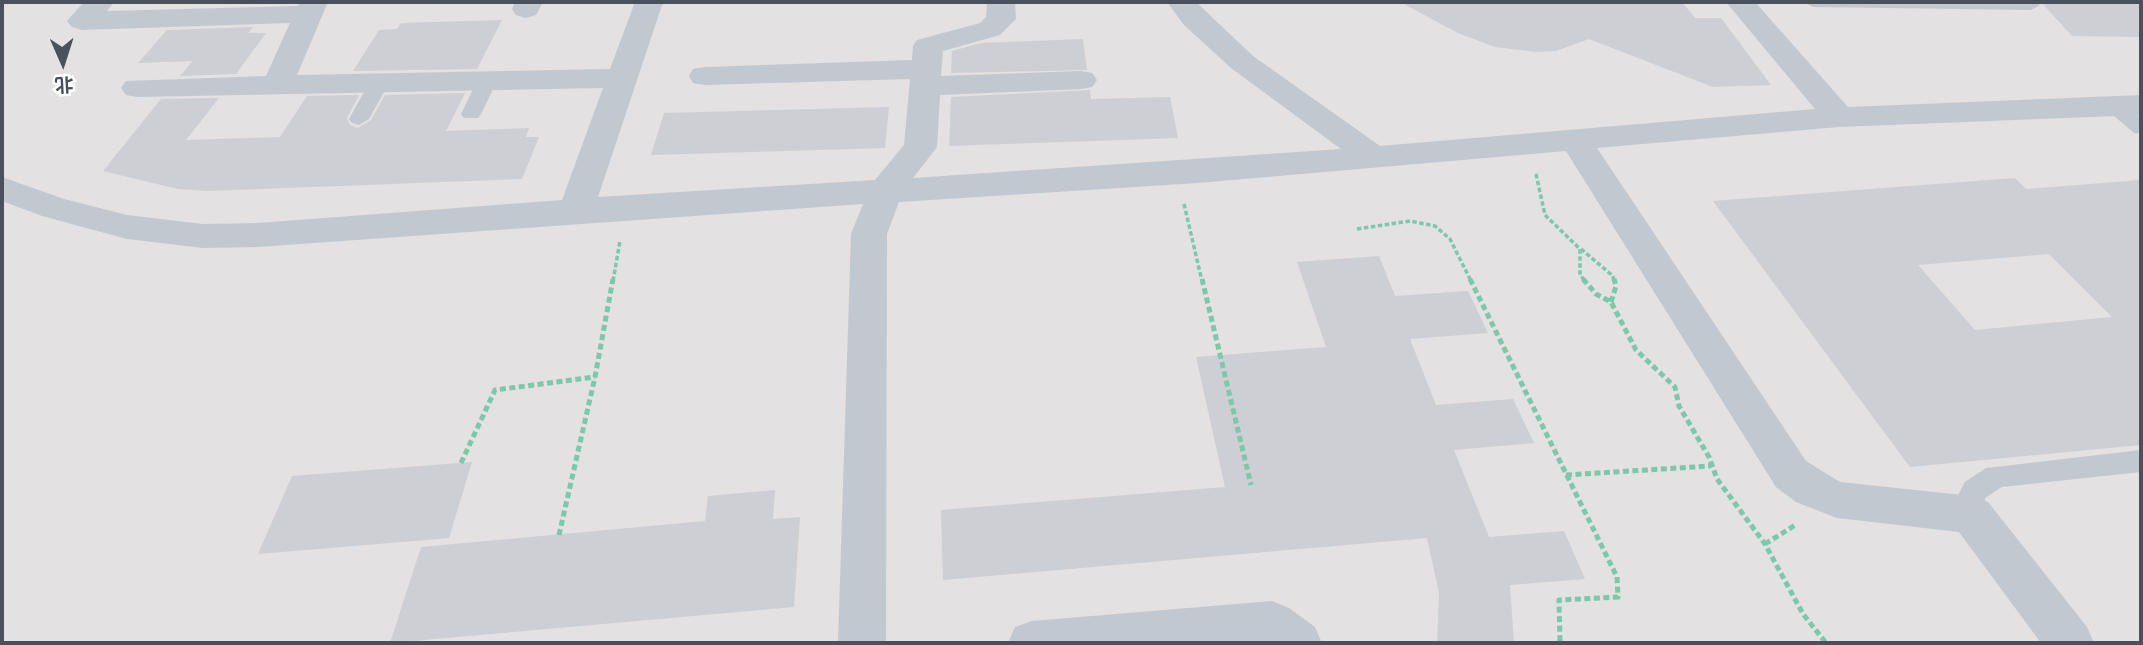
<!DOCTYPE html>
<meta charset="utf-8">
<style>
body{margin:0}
#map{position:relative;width:2143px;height:645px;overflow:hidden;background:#f2f0f0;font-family:Karla,"Noto Sans SC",sans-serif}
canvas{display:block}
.frame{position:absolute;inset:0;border:4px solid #49515c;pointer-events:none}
.north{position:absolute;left:28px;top:28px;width:70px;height:70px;-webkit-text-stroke:5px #fff;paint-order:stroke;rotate:177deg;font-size:19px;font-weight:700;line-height:28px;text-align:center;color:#49515c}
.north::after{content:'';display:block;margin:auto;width:24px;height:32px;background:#49515c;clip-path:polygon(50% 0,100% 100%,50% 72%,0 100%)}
</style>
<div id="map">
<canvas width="2143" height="645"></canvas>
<div class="frame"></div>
<div class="north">北</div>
</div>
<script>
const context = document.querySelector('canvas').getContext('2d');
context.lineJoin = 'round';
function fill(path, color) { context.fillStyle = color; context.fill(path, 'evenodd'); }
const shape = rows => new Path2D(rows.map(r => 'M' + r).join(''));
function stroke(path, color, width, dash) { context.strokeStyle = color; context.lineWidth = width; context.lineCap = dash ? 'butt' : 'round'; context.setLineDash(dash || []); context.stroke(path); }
fill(shape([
 [2,2,2141,2,2141,643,2,643]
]), '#e3e1e1');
fill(shape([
 [1400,2,1682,2,1695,18,1721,18,1771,85,1713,87,1589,39,1556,51,1537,52,1495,47,1458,33],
 [2041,2,2141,2,2141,37,2072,36],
 [502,20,477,69,353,71,379,30,397,29,401,23],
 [253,27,248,33,266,33,236,74,180,76,193,61,138,63,167,30],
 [1083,39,1087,70,951,73,952,51,981,43],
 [1090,90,1091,99,1170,97,1178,138,949,146,951,97],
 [465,93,446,131,529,128,526,137,539,137,522,179,208,191,178,189,103,171,161,99,219,98,186,140,280,137,307,96,359,95,347,118,350,125,358,128,371,120,385,95],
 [889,107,885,148,651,155,664,113],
 [2015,178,2026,189,2141,180,2141,445,1910,467,1713,201],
 [2049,254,2112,317,1975,330,1918,265],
 [1379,256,1395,296,1468,291,1488,333,1410,339,1436,405,1513,399,1534,443,1454,450,1489,537,1564,531,1585,579,1510,585,1514,643,1437,643,1439,593,1427,538,943,580,941,510,1225,487,1196,357,1326,347,1297,262],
 [472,462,449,538,258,554,292,476],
 [775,490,773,519,800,517,794,607,390,643,421,547,705,521,708,496]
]), '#cdcfd4');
stroke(shape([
 [1536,174,1545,215,1580,249,1580,275,1585,281],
 [1184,204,1202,281],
 [1357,229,1410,221,1435,226,1450,239,1471,281],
 [1581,249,1613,276,1614,281],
 [613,281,620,241]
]), '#7dc7ab', 3.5, [4.5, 2.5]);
stroke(shape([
 [1202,279,1251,485],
 [1470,279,1617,577,1618,597,1559,600,1560,643],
 [1583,279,1596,294,1611,302,1636,350,1675,387,1679,406,1709,457,1717,479,1765,544,1803,614,1826,643],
 [1611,302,1616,286,1614,279],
 [461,463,495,390,595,377],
 [1566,475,1710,466],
 [559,535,595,377,613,279],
 [1765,544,1797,524]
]), '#7dc7ab', 5, [6, 3.5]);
fill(shape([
 [1804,2,2038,2,2040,5,2031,10,1813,7,1804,2],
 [487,75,497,81,481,114,478,118,464,118,461,114,477,81,487,75],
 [379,77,389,83,369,119,359,125,352,123,349,119,369,83,379,77],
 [2113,99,2120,101,2141,118,2141,134,2134,133,2106,109,2103,105,2106,101,2113,99],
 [2141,450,2141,472,2002,487,1985,498,1986,515,1982,523,1972,527,1962,523,1958,515,1955,501,1965,482,1986,468,2141,450]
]), '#c2c8d0');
fill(shape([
 [84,2,114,2,107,11,298,6,300,2,328,2,297,75,610,69,635,2,663,2,598,197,875,180,904,145,910,79,704,85,693,83,689,76,693,69,704,67,912,60,913,46,917,40,980,23,986,17,987,2,1015,2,1016,19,1000,35,943,51,941,76,1081,71,1092,73,1097,80,1092,87,1081,89,940,95,937,147,913,178,1341,149,1231,68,1184,25,1167,2,1196,2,1253,56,1380,146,1815,109,1726,2,1755,2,1848,107,2141,95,2141,115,1839,127,1597,148,1806,461,1840,482,1972,496,1988,502,2087,627,2094,643,2041,643,1959,532,1837,518,1796,502,1776,487,1566,151,1198,183,899,202,887,234,886,643,838,643,851,234,863,204,258,247,203,248,127,239,42,216,2,201,2,177,64,199,127,215,203,224,258,223,562,200,603,88,137,97,126,95,121,88,126,81,266,76,290,23,82,30,72,27,67,21,84,2],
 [515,2,543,2,536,15,526,18,516,15,512,9,515,2],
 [1272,601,1289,608,1315,627,1322,643,1008,643,1015,627,1032,621,1272,601]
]), '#c2c8d0');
</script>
